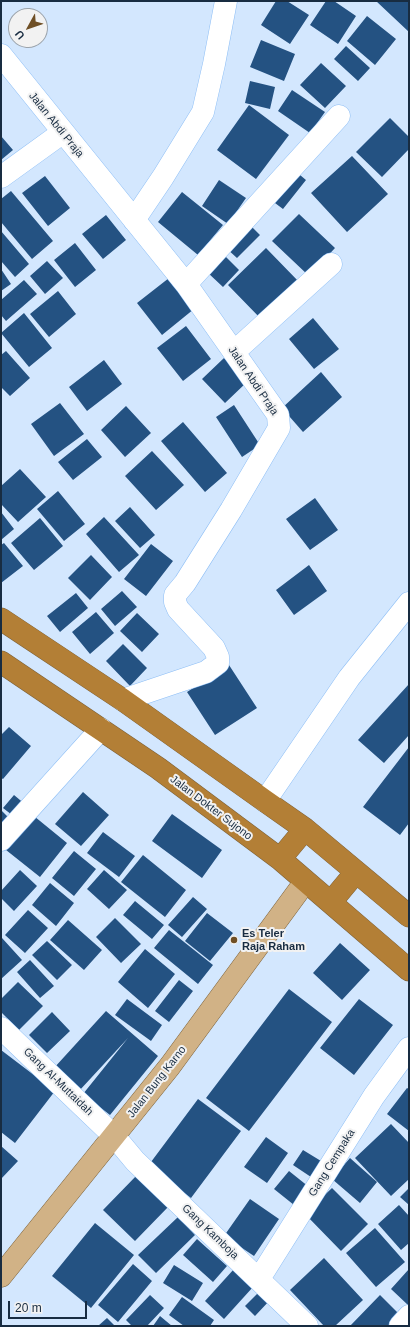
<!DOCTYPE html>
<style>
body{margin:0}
#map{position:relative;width:410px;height:1327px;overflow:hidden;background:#d3e7fe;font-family:Helvetica,sans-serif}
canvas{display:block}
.frame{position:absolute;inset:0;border:2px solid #182c41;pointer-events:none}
.north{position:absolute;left:8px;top:8px;width:40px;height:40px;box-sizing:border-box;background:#f2f2f2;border:1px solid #9ba3ab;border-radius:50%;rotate:230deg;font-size:11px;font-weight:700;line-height:16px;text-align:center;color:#182c41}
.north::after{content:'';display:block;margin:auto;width:14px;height:18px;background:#6f4f25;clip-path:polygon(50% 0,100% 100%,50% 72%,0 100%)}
.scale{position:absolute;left:8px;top:1301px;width:79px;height:18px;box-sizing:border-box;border:2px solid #182c41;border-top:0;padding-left:5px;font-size:12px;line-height:14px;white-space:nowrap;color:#182c41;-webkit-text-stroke:3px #f2f2f2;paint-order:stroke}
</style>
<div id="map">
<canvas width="410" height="1327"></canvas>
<div class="frame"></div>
<div class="north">U</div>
<div class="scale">20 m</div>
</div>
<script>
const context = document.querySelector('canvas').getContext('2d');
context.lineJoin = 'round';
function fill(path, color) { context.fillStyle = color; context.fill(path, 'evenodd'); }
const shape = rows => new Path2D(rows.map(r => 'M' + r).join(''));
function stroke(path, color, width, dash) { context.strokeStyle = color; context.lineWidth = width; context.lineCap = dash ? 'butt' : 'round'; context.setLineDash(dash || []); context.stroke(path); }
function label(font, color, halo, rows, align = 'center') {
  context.font = font + ' Helvetica,sans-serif'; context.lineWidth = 4; context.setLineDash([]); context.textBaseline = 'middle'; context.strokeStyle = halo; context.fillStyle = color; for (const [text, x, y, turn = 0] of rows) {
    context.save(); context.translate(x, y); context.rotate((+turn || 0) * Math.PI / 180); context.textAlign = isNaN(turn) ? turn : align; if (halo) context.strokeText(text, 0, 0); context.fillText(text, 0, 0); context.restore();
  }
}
fill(shape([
 [276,1,287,1,309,15,290,44,261,25],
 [326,1,334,1,356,16,338,44,310,25],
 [376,1,409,1,409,32],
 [367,16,396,39,375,65,347,41],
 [261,40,295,54,284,81,250,67],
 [346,46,370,68,358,81,334,59],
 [321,63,346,86,325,108,300,85],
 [250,81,275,87,270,109,245,103],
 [292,90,325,112,310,133,278,111],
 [249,105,289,135,256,179,217,150],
 [390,118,409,137,409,149,382,177,356,152],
 [1,136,13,150,1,160],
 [352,156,388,194,347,232,311,193],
 [294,170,306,180,283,209,271,200],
 [45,176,70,208,48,226,22,193],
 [219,180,246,198,228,224,202,206],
 [11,191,53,241,32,259,1,222,1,199],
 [182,192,223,225,198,255,158,222],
 [299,214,335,248,309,276,272,241],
 [106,215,126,240,103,259,82,234],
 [249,224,260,235,237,258,226,248],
 [1,231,29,264,15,277,1,261],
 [75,243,96,270,75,287,54,260],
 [266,248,300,283,262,320,228,285],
 [223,254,239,270,223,287,207,272],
 [47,261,63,278,45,294,30,276],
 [1,269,11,284,1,291],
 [169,278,194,309,162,335,137,303],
 [24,280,37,294,6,321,1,315,1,300],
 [58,291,76,314,49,337,30,314],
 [24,313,52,348,29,367,1,333],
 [313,318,339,349,314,369,289,339],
 [186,326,211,359,183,381,157,348],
 [6,351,30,378,10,396,1,387,1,355],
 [224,358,247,382,225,403,202,379],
 [104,360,122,384,87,411,69,387],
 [321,372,342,397,303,432,282,408],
 [60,403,84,434,54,456,31,424],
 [234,405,260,445,242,457,216,417],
 [126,406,151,433,125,457,101,430],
 [183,422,227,473,205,492,161,441],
 [87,439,102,457,73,480,58,462],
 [152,451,184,485,156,510,125,476],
 [20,469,46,497,18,522,1,504,1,486],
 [58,491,85,524,64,541,37,509],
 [315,498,338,530,310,550,286,519],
 [130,507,155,535,140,548,115,521],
 [1,512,14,529,1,540],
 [104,517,139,555,119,572,86,534],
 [40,518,63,546,34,570,11,543],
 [4,543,23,566,1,583,1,545],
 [151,544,173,561,146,596,124,579],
 [91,555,112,577,90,600,68,578],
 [309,565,327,591,294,615,276,590],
 [122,591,137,607,115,626,101,609],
 [76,593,88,608,60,632,47,616],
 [96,612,114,633,90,654,72,632],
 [137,613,159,634,142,652,120,631],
 [123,644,147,668,130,686,106,661],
 [229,665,257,708,215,735,187,692],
 [409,684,409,735,384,763,358,740],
 [9,727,31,746,3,779,1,778,1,735],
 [409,747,409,823,400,835,363,807],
 [83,792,109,815,81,846,55,824],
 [14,795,26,805,16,818,3,808],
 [1,810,12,821,1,832],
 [29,812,67,843,40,877,1,846],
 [172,814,222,850,202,878,152,841],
 [103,832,135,856,119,877,87,853],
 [74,851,96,869,74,896,52,878],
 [143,855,186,890,165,917,121,882],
 [20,870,37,886,14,911,1,898,1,891],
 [104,870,127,890,109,909,87,889],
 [50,883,74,903,56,926,32,905],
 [193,897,207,909,182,937,168,925],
 [135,901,164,925,152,939,123,915],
 [28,910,48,928,25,953,5,935],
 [207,913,233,933,210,961,185,941],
 [115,918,141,944,121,963,96,937],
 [68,920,102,950,84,970,50,940],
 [169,930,213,965,198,984,154,948],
 [2,938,22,960,1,979,1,939],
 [47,941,72,965,57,980,32,955],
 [340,943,370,970,342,1000,313,973],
 [145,949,175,974,148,1008,118,982],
 [30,960,54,986,40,998,17,972],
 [179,980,193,991,169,1022,155,1011],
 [18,982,43,1006,19,1030,1,1012,1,999],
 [289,989,332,1022,249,1131,206,1098],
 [127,999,162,1025,151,1041,115,1015],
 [359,999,393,1025,354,1075,320,1048],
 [106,1011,158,1056,110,1115,83,1094,128,1038,79,1091,54,1068],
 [52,1012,70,1031,47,1053,29,1035],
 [1,1050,55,1091,15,1143,1,1132],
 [407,1088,409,1089,409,1131,387,1114],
 [198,1099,241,1131,191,1198,148,1166],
 [391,1124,409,1143,409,1179,391,1196,355,1158],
 [266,1137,288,1153,267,1183,244,1167],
 [1,1146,18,1161,1,1179],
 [303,1150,321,1161,311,1177,293,1165],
 [350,1158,377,1182,360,1203,332,1179],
 [289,1171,309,1187,294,1205,274,1189],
 [137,1175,169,1206,135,1241,103,1210],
 [332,1188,368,1224,341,1251,305,1214],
 [409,1188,409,1205,400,1197],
 [250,1199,279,1219,254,1256,224,1236],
 [399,1205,409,1216,409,1243,401,1250,378,1224],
 [178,1217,195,1235,156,1273,138,1255],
 [95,1223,134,1255,91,1308,52,1276],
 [375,1228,405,1262,376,1287,346,1253],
 [197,1239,227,1266,213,1282,183,1255],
 [324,1258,363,1300,335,1326,324,1326,290,1290],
 [133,1264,152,1281,118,1322,98,1305],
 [174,1265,203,1283,192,1301,163,1283],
 [234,1269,253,1287,224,1319,205,1301],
 [409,1269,409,1306,391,1289],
 [261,1290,271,1299,255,1316,245,1306],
 [150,1295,164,1308,147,1326,132,1326,126,1320],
 [380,1295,401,1316,391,1326,350,1326],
 [182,1297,214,1320,210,1326,184,1326,169,1315],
 [160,1316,172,1326,153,1326],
 [107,1318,115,1326,98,1326]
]), '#245282');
const minor = shape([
 [1,55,186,284,278,415,279,428,231,510,185,583,175,595,175,602,178,609,214,648,218,657,218,663,206,672,123,700],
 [1,177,62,133],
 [134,220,163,177,203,112,214,64,226,1],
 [186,284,339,116],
 [234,352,331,264],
 [265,801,349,678,409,603],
 [1,840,101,729],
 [1,1028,115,1137,135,1161,307,1326],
 [259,1279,374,1096,409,1048],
 [400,1326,409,1316]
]);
const major = shape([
 [1,1276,170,1066,305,882]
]);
const highway = shape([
 [1,619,123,700,265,801,305,829,409,916],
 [1,662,158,768,280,859,409,970],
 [280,859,305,829],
 [331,902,356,872]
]);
stroke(minor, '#8dbef5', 23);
stroke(major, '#7d623a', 23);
stroke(highway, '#7d623a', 23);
stroke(minor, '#fff', 22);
stroke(major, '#d1b286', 22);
stroke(highway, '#b37f36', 22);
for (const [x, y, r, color] of [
 [234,940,4,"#6f4f25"]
]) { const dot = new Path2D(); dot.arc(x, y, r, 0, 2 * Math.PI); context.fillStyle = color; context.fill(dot); stroke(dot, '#f2f2f2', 1.5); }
label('11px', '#182c41', '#f2f2f2', [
 ["Jalan Abdi Praja",56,125,51],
 ["Jalan Abdi Praja",253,381,56],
 ["Jalan Dokter Sujono",211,808,37],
 ["Gang Al-Muttaidah",58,1082,44],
 ["Jalan Bung Karno",157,1082,-52],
 ["Gang Cempaka",332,1163,-58],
 ["Gang Kamboja",210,1232,44]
]);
label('bold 11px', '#182c41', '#f2f2f2', [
 ["Es Teler",242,934],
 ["Raja Raham",242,947]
], 'left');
</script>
